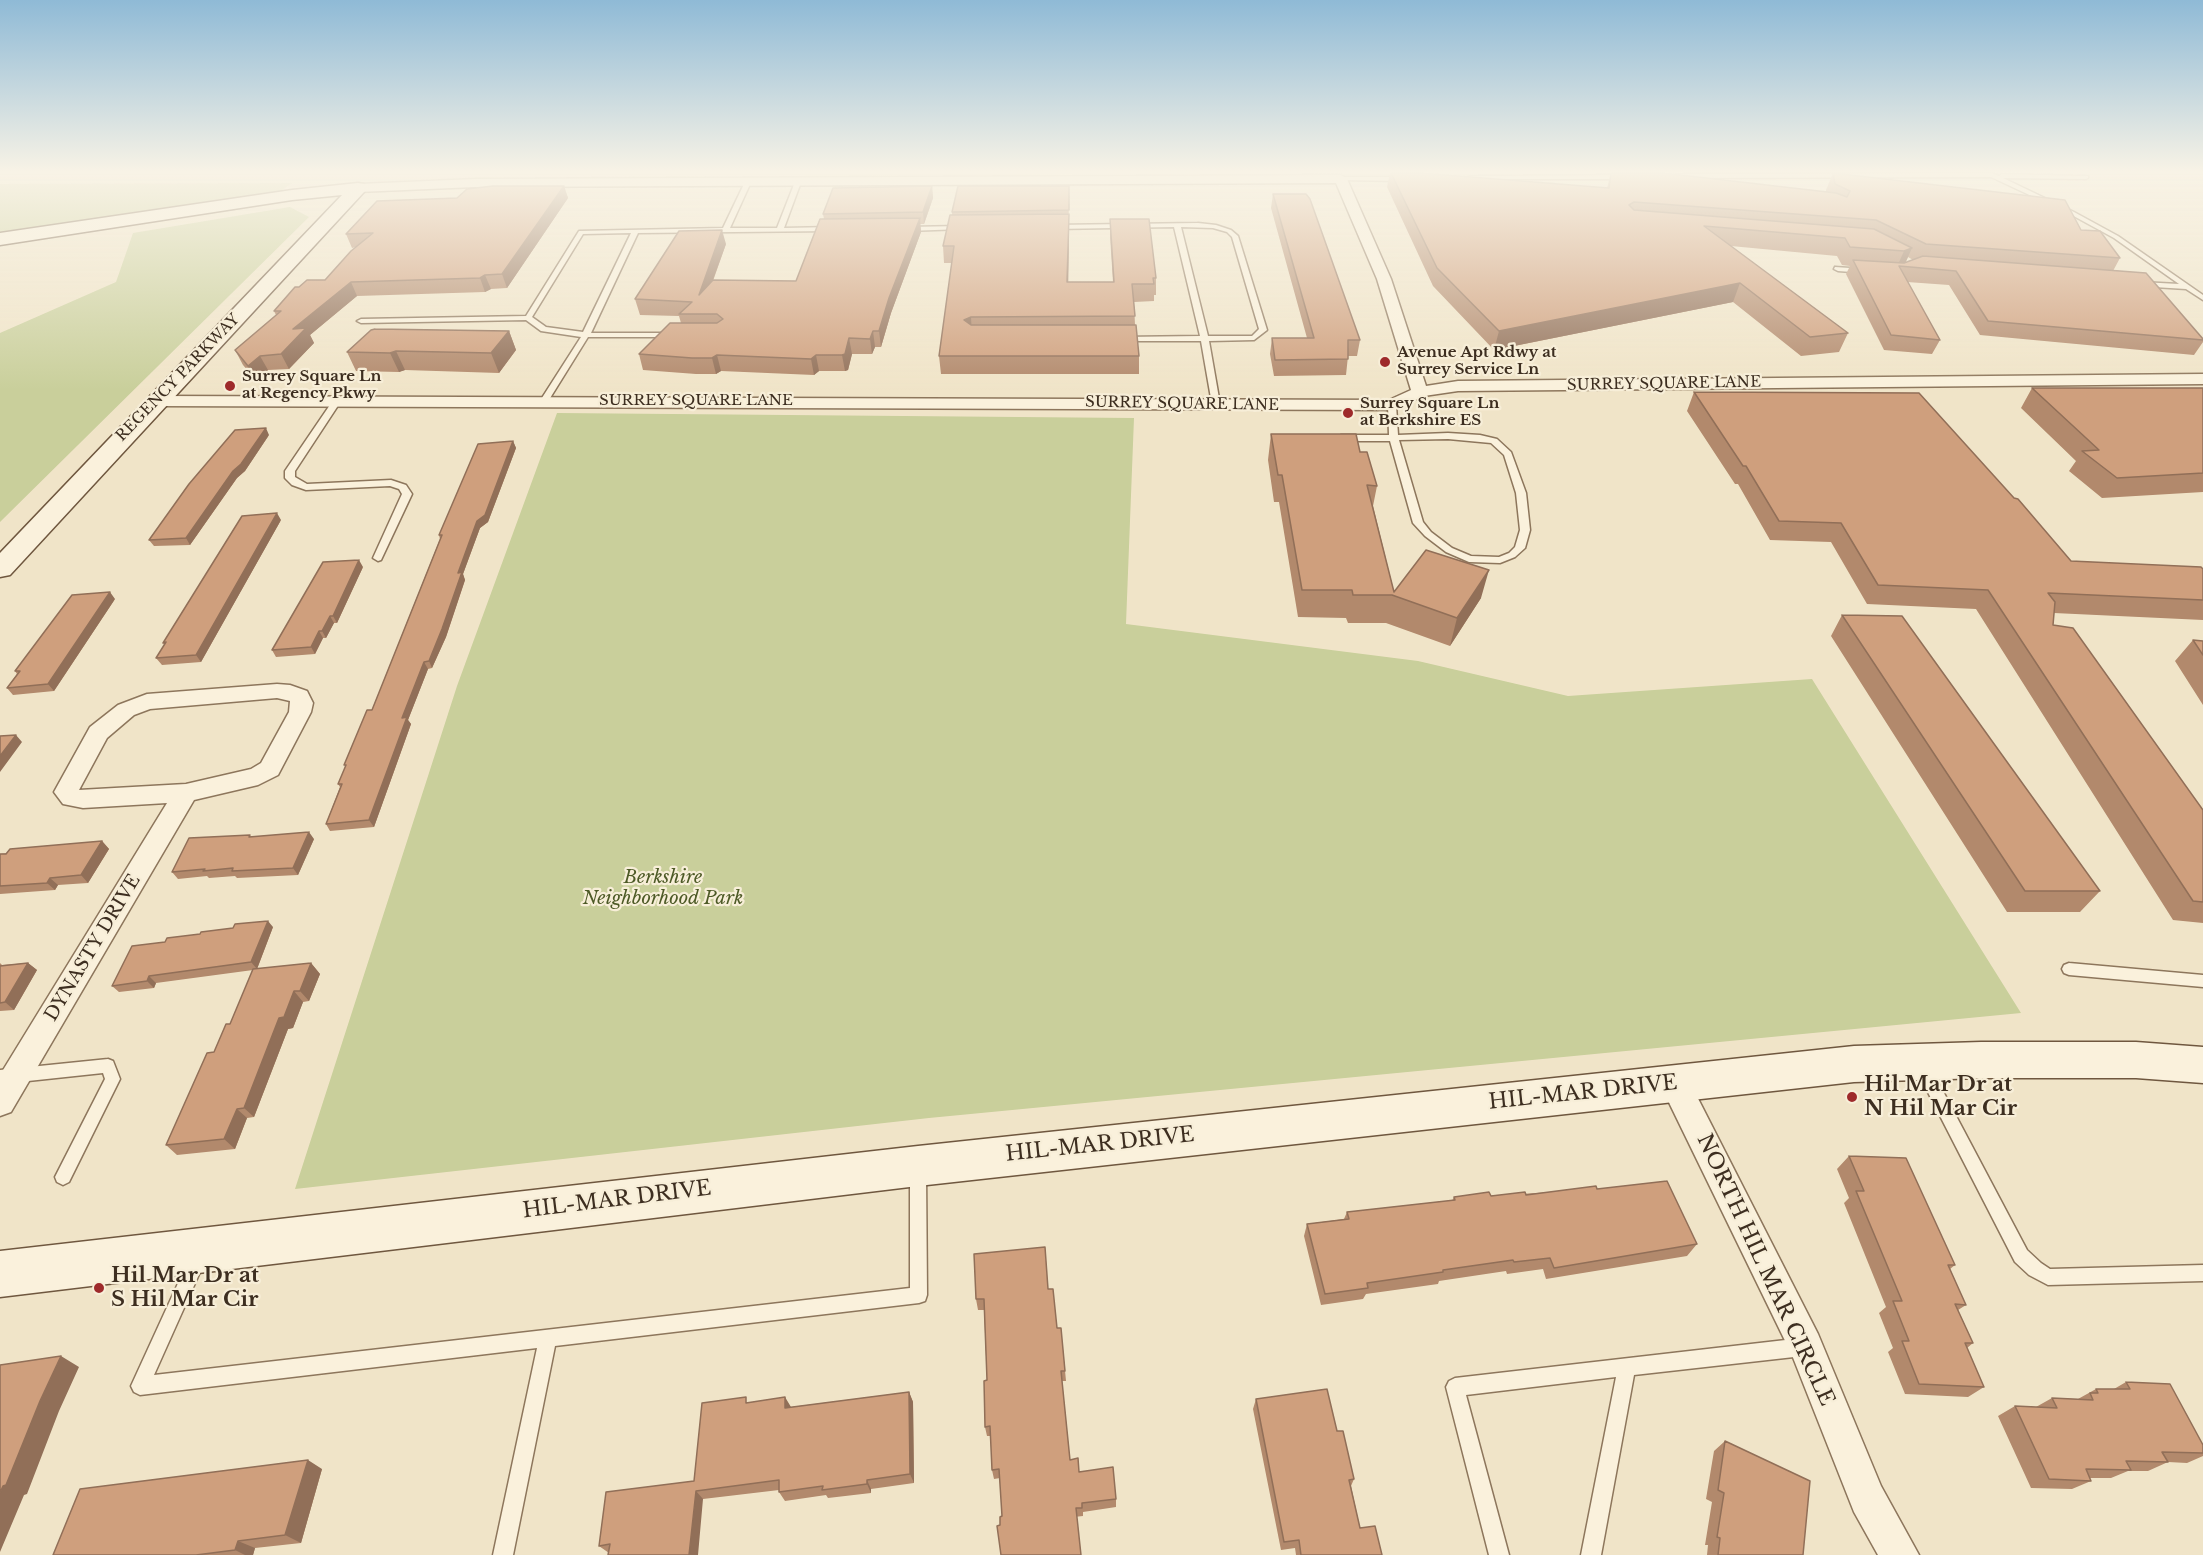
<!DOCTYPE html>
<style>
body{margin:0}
canvas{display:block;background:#f0e4c8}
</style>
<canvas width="2203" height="1555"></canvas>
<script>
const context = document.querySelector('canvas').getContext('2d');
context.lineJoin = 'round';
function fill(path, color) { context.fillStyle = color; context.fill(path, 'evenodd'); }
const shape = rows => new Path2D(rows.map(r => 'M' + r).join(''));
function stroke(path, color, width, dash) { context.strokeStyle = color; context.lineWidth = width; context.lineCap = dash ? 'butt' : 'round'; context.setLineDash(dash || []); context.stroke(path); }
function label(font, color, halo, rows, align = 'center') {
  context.font = font + ' "Libre Baskerville",serif'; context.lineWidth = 4.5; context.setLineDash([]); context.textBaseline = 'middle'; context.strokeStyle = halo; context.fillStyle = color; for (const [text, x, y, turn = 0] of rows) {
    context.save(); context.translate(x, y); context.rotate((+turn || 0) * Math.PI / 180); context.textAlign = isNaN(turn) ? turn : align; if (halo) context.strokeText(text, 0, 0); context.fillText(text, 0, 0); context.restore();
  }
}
fill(shape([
 [292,183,278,193,0,235,0,184],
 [290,207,309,217,0,522,0,333,116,282,133,233],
 [557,413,1134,418,1126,624,1418,661,1568,696,1812,679,2021,1013,929,1118,295,1189,457,686]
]), '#c9cf9b');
const lane = shape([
 [1992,173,1999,176,2002,174,2088,176,2088,178,2086,179,2003,178,2074,212,2118,236,2203,295,2203,300,2186,289,2138,286,2138,282,2141,282,2179,284,2114,238,2070,214,1991,177,1677,178,1674,176,1677,174,1992,173],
 [1470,176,1624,175,1627,177,1624,179,1468,179,1468,177,1470,176],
 [1341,177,1405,177,1408,179,1405,181,1339,180,1338,179,1341,177],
 [748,180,751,182,730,228,777,228,795,182,798,180,801,182,784,228,832,227,835,229,832,231,638,233,591,333,674,333,678,335,674,337,588,337,547,403,540,401,581,337,541,331,526,320,361,323,357,321,361,319,526,316,579,231,723,228,745,182,748,180],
 [631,233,583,332,546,327,532,317,583,234,631,233],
 [1198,223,1216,225,1231,230,1238,236,1267,330,1254,340,1209,341,1220,404,1216,407,1212,404,1201,341,1122,341,1118,339,1122,337,1200,336,1174,227,1054,229,1051,227,1054,225,1198,223],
 [1181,227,1213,228,1227,232,1232,237,1259,329,1252,336,1208,336,1181,227],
 [961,226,963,227,963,229,907,231,904,229,907,227,961,226],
 [1835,267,1865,269,1869,271,1865,273,1838,271,1834,269,1835,267],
 [337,398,341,401,295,471,295,477,307,484,391,480,406,485,412,494,381,560,378,561,373,558,402,494,399,489,390,486,306,490,292,485,285,478,285,471,334,399,337,398],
 [1392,402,1396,405,1398,435,1448,433,1480,435,1497,439,1511,452,1526,493,1530,530,1525,548,1515,557,1500,563,1469,562,1446,552,1425,536,1413,523,1390,441,1341,441,1337,438,1341,435,1389,435,1388,405,1392,402],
 [1448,439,1491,443,1504,455,1516,493,1520,530,1515,547,1509,553,1499,557,1471,556,1452,548,1431,532,1423,522,1399,440,1448,439],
 [2069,963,2203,975,2203,987,2069,975,2064,973,2062,969,2064,965,2069,963],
 [108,1059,113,1061,120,1079,69,1182,63,1185,57,1182,55,1177,105,1079,103,1073,0,1084,0,1070,108,1059],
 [1922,1059,1927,1061,2027,1250,2041,1263,2050,1269,2203,1265,2203,1281,2048,1285,2029,1275,2015,1262,1917,1071,1915,1066,1917,1061,1922,1059],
 [918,1164,924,1166,926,1171,927,1295,925,1301,919,1303,555,1346,513,1555,493,1555,537,1348,140,1395,134,1392,131,1386,191,1255,197,1253,203,1255,205,1261,154,1375,910,1288,910,1171,912,1166,918,1164],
 [1803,1338,1809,1341,1812,1347,1809,1353,1803,1356,1634,1375,1601,1555,1581,1555,1616,1377,1466,1395,1509,1555,1489,1555,1446,1387,1449,1381,1455,1378,1803,1338]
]);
const street = shape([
 [1341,175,1347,179,1391,279,1426,386,1458,381,2203,374,2203,384,1458,391,1424,396,1392,410,157,406,149,401,157,396,1389,400,1411,390,1377,279,1336,183,475,187,358,192,352,188,358,184,475,179,1341,175],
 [277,684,290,685,307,691,313,703,311,712,278,775,258,785,194,800,11,1112,0,1116,0,1075,167,803,83,808,63,804,54,792,90,727,118,705,147,694,277,684],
 [277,698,290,701,289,712,261,763,251,769,186,784,79,790,107,738,134,715,150,709,277,698],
 [1675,1071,1686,1075,1818,1334,1881,1486,1919,1555,1878,1555,1854,1512,1792,1355,1660,1084,1664,1075,1675,1071]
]);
const secondary = shape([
 [358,183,364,184,367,188,364,192,10,575,0,577,0,553,342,195,292,200,0,245,0,233,292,190,358,183],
 [1981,1042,2136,1042,2203,1047,2203,1083,2136,1078,1981,1078,1854,1082,918,1186,0,1297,0,1251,918,1146,1854,1046,1981,1042]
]);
stroke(lane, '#8d765c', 3);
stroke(street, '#8d765c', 3);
stroke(secondary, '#6f573f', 3);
fill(lane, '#faf1dc');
fill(street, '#faf1dc');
fill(secondary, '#faf1dc');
fill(shape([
 [1390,173,1421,173,1607,188,1611,173,1663,173,1826,192,1826,190,1833,173,2081,230,2120,258,2113,271,2203,339,2203,342,2194,355,1980,335,1949,285,1907,282,1940,340,1932,354,1884,350,1846,274,1850,266,1842,265,1837,256,1731,246,1848,333,1839,352,1801,356,1733,302,1494,350,1433,286,1387,187],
 [1908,257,1913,260,1905,263],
 [564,186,568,198,507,288,491,289,485,292,357,296,310,335,314,343,289,369,268,370,256,380,243,365,235,350,276,315,274,311,299,287,325,280,356,247,352,248,346,234,457,198],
 [932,186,933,198,924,224,920,224,921,232,891,313,881,347,875,347,872,354,852,354,848,370,845,371,819,371,814,375,721,371,716,374,696,374,643,370,639,354,681,323,679,316,640,315,635,299,726,244,713,281,796,281,824,219,823,214],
 [1069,186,1068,282,1113,282,1110,236,1110,219,1156,278,1156,295,1154,295,1154,301,1134,302,1135,325,1139,356,1139,374,941,374,939,356,952,263,944,263,943,246,952,215,952,212],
 [1273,194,1360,340,1357,356,1348,356,1346,375,1274,376,1270,354,1272,338,1307,338,1271,208],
 [509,331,516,350,499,373,405,370,399,372,356,371,347,352],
 [2032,388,2203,388,2203,492,2102,498,2069,471,2076,461,2021,408],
 [1694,392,2071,561,2203,569,2203,620,2054,613,2053,625,2203,810,2203,923,2173,920,1976,609,1867,604,1831,542,1770,540,1738,484,1735,484,1687,411],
 [1271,434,1360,452,1377,486,1373,506,1394,592,1481,598,1450,646,1386,623,1348,623,1346,618,1298,617,1279,502,1274,502,1268,460],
 [269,435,245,471,237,478,190,545,154,546,149,540],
 [513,441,516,448,488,522,480,528,463,574,465,580,446,637,432,668,428,669,408,720,411,724,374,827,330,831,326,824,340,787,338,784,372,710,440,539,439,535],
 [281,520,201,662,162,665,156,658,165,645,163,643],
 [363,567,337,623,334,623,326,638,323,638,315,654,276,657,272,650],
 [115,599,54,691,13,695,7,688,17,674,15,671],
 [1842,615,2100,891,2080,912,2007,912,1831,636],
 [2193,640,2203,641,2203,705,2175,661],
 [252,837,314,839,298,875,237,878,235,876,209,878,207,876,178,879,172,872],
 [102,841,109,849,88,883,58,885,55,890,0,894,0,854],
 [273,927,257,969,311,963,320,974,309,1001,303,1002,293,1028,288,1029,254,1117,247,1118,235,1149,177,1155,166,1145,214,1052,230,1024,253,970,156,983,154,988,119,992,112,986],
 [0,963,2,965,28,963,37,970,14,1010,0,1011],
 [1849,1156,1955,1265,1950,1269,1966,1305,1958,1310,1973,1343,1967,1348,1984,1387,1968,1397,1905,1394,1888,1352,1893,1348,1879,1313,1886,1307,1844,1203,1849,1198,1837,1169],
 [1597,1189,1697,1244,1687,1256,1546,1279,1543,1269,1507,1274,1506,1271,1439,1281,1438,1284,1366,1294,1363,1299,1321,1305,1304,1236,1307,1224,1344,1219,1347,1212,1452,1201,1454,1197,1491,1196],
 [1049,1289,1057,1328,1061,1328,1066,1381,1062,1381,1070,1460,1079,1472,1116,1499,1116,1507,1083,1512,1083,1516,1000,1525,1002,1516,1000,1478,994,1479,992,1470,991,1436,987,1436,985,1427,987,1380,984,1310,978,1310,976,1299],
 [2126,1382,2203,1445,2203,1456,2187,1463,2168,1462,2148,1471,2128,1471,2111,1478,2090,1478,2091,1481,2072,1489,2031,1488,1998,1416,2015,1406,2036,1407,2052,1398,2078,1399,2096,1389,2114,1389],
 [909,1392,913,1402,914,1483,871,1489,871,1493,828,1498,826,1495,785,1501,779,1492,779,1490,703,1499,609,1553,599,1546,694,1481,750,1402,791,1407],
 [1256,1399,1337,1431,1354,1479,1351,1486,1360,1528,1382,1555,1296,1555,1295,1548,1281,1550,1253,1409],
 [1725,1441,1803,1555,1707,1555,1708,1545,1705,1545,1712,1502,1706,1499,1714,1451],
 [322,1469,301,1543,255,1548,253,1555,53,1555]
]), '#b2896c');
fill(shape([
 [564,186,568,198,507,288,502,274],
 [932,186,933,198,924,224,923,212],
 [1069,214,1069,230,1068,300,1067,282],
 [920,218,921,232,891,313,881,347,879,331,889,298],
 [722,230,726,244,702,310,699,295],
 [1912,248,1904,266,1899,266,1896,269,1904,251],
 [485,275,491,289,485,292,480,278],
 [351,282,357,296,310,335,314,343,289,369,281,354,293,329],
 [1740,283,1733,302,1494,350,1499,331],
 [971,317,972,335,964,320],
 [509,331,516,350,499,373,491,353],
 [873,331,875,347,872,354,870,339],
 [849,338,852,354,848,370,845,371,842,355],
 [396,351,405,370,399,372,390,353],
 [717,355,721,371,716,374,712,358],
 [816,355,819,371,814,375,811,359],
 [260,356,268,370,256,380,248,366],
 [266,428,269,435,245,471,237,478,190,545,186,538,233,471],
 [513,441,516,448,488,522,480,528,463,574,465,580,446,637,432,668,429,661,458,573,477,521],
 [277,513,281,520,201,662,196,655],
 [359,560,363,567,337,623,333,616],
 [1489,570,1481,598,1450,646,1457,618],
 [110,592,115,599,54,691,48,684],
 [330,616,334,623,326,638,322,631],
 [319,631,323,638,315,654,311,647],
 [424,662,428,669,408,720,411,724,374,827,369,820,402,718],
 [16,735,22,742,0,772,0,756],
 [309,832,314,839,298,875,293,868],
 [102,841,109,849,88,883,81,875],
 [50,878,58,885,55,890,47,883],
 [268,921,273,927,257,969,251,962],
 [28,963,37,970,14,1010,5,1002],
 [311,963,320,974,309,1001,300,991],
 [149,976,156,983,154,988,147,981],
 [294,991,303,1002,293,1028,288,1029,254,1117,244,1108,279,1018],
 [237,1109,247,1118,235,1149,224,1139],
 [61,1356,79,1367,59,1411,27,1494,24,1495,0,1552,0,1493,40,1401],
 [909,1392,913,1402,914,1483,910,1474],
 [785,1397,791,1407,785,1408],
 [308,1460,322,1469,301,1543,285,1535],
 [867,1480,871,1489,871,1493,867,1484],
 [696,1491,703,1499,698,1555,689,1555],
 [238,1541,255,1548,253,1555,245,1555,235,1550]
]), '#916f58');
const building = shape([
 [1391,173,1421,173,1609,188,1611,173,1663,173,1836,193,1847,197,1850,191,1835,184,1833,173,2065,200,2081,230,2100,231,2120,258,1926,244,1876,220,1634,202,1629,205,1634,210,1874,229,1912,248,1904,251,1850,247,1845,238,1704,226,1848,333,1810,337,1740,283,1499,331,1437,268,1391,173],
 [493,186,564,186,502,274,485,275,480,278,351,282,293,329,306,328,281,354,260,356,248,366,235,350,281,311,274,311,295,287,299,287,307,280,325,280,351,251,373,233,346,234,377,201,457,198,467,189,493,186],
 [932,186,923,212,823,214,833,188,932,186],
 [958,186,1069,186,1069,210,952,212,958,186],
 [1273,194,1306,194,1310,199,1360,340,1348,340,1348,359,1275,360,1272,338,1314,338,1273,194],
 [1069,214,1067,282,1114,282,1110,219,1149,219,1156,278,1153,278,1154,284,1132,284,1135,316,971,317,964,320,971,325,1136,325,1139,356,939,356,954,246,943,246,950,215,1069,214],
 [920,218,889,298,879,331,873,331,870,339,849,338,845,354,842,355,816,355,811,359,717,355,712,358,692,358,639,354,670,323,717,323,723,319,717,314,679,314,692,302,635,299,679,231,722,230,699,295,713,280,796,281,820,219,920,218],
 [1923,256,2146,273,2203,339,2203,340,1988,321,1956,271,1899,266,1940,340,1891,335,1853,260,1904,263,1923,256],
 [375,329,509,331,491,353,396,351,390,353,347,352,371,330,375,329],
 [2032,388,2203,388,2203,473,2117,478,2082,451,2099,450,2032,388],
 [1694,392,1919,393,2014,498,2018,499,2071,561,2201,567,2203,569,2203,600,2048,593,2055,602,2053,625,2073,628,2203,810,2203,902,2193,901,1988,590,1878,585,1841,523,1779,521,1746,466,1743,466,1694,392],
 [266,428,241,464,233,471,186,538,149,540,189,484,235,430,266,428],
 [1271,434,1356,434,1360,452,1367,452,1377,486,1367,485,1394,592,1426,550,1489,570,1457,618,1392,595,1353,595,1352,590,1302,590,1282,475,1278,475,1271,434],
 [513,441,485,515,477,521,458,573,462,572,442,629,429,661,424,662,402,718,407,717,369,820,326,824,342,784,338,784,346,765,344,765,367,710,372,710,442,535,439,535,478,444,513,441],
 [277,513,196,655,156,658,166,642,163,643,242,516,277,513],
 [359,560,333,616,330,616,322,631,319,631,311,647,272,650,323,562,359,560],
 [110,592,48,684,7,688,20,671,15,671,72,595,110,592],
 [1842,615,1902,616,2100,891,2025,891,1842,615],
 [2193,640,2203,641,2203,655,2193,640],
 [16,735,0,756,0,736,16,735],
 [309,832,293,868,232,871,233,868,203,871,205,869,172,872,189,838,250,835,249,837,309,832],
 [102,841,81,875,50,878,47,883,0,886,0,854,6,854,10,849,102,841],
 [268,921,251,962,149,976,147,981,112,986,132,946,165,942,167,938,200,934,201,932,233,928,235,924,268,921],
 [28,963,5,1002,0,1003,0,966,28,963],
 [311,963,300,991,294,991,284,1017,279,1018,244,1108,237,1109,224,1139,166,1145,207,1053,214,1052,226,1024,230,1024,253,969,311,963],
 [1849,1156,1906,1158,1955,1265,1948,1265,1966,1305,1955,1304,1973,1343,1965,1343,1984,1387,1919,1384,1902,1341,1909,1341,1893,1301,1902,1301,1856,1191,1864,1191,1849,1156],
 [1667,1181,1697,1244,1554,1268,1550,1258,1514,1262,1513,1260,1443,1270,1443,1272,1367,1283,1368,1288,1325,1294,1307,1224,1349,1219,1347,1212,1455,1200,1454,1197,1489,1192,1491,1196,1525,1192,1526,1195,1596,1186,1597,1189,1667,1181],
 [1045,1247,1048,1289,1053,1289,1057,1328,1061,1328,1065,1371,1061,1371,1070,1460,1078,1458,1079,1472,1113,1467,1116,1499,1082,1503,1082,1508,1076,1508,1081,1555,1001,1555,997,1526,1000,1525,1000,1517,1002,1516,999,1469,992,1470,990,1426,985,1427,984,1381,987,1380,984,1299,976,1299,974,1254,1045,1247],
 [61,1356,40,1401,6,1485,3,1486,0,1493,0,1365,61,1356],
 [2126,1382,2170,1384,2203,1445,2203,1453,2162,1452,2168,1462,2126,1461,2131,1470,2086,1469,2091,1481,2049,1479,2015,1406,2057,1408,2052,1398,2093,1400,2090,1393,2098,1393,2096,1389,2130,1389,2126,1382],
 [1327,1389,1337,1431,1343,1431,1354,1479,1349,1480,1360,1528,1375,1526,1382,1555,1301,1555,1299,1540,1284,1542,1256,1399,1327,1389],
 [909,1392,910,1474,867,1480,867,1484,822,1490,823,1486,779,1492,779,1480,696,1491,689,1555,608,1555,610,1544,599,1546,606,1492,694,1481,702,1403,746,1397,746,1403,785,1397,785,1408,909,1392],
 [1725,1441,1810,1481,1803,1555,1718,1555,1720,1538,1717,1537,1724,1493,1718,1490,1725,1441],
 [308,1460,285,1535,238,1541,235,1550,196,1555,53,1555,80,1489,308,1460]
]);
fill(building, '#cf9f7d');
stroke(building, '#916f58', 1.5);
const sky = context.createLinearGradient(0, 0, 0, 390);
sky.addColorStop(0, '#8fbad6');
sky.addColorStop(0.44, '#f8f3e6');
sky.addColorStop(1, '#f8f3e600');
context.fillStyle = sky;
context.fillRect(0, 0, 2203, 390);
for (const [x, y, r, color] of [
 [1385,362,6,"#9e2a2b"],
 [230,386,6,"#9e2a2b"],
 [1348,413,6,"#9e2a2b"],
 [1852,1097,6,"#9e2a2b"],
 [99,1288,6,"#9e2a2b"]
]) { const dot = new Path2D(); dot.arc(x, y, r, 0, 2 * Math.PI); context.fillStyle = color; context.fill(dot); stroke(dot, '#f7eed8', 2); }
label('bold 15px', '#3d2e20', '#f7eed8', [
 ["Avenue Apt Rdwy at",1397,353],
 ["Surrey Service Ln",1397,370],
 ["Surrey Square Ln",242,377],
 ["at Regency Pkwy",242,394],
 ["Surrey Square Ln",1360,404],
 ["at Berkshire ES",1360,421]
], 'left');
label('15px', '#3d2e20', '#f7eed8', [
 ["REGENCY PARKWAY",178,378,-46],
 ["SURREY SQUARE LANE",1664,384,-1],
 ["SURREY SQUARE LANE",696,401],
 ["SURREY SQUARE LANE",1182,404,1]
]);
label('italic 18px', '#4d5a26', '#f7eed8', [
 ["Berkshire",663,878],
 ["Neighborhood Park",663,899]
]);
label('18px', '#3d2e20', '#f7eed8', [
 ["DYNASTY DRIVE",93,948,-59]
]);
label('bold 21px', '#3d2e20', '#f7eed8', [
 ["Hil Mar Dr at",1864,1085],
 ["N Hil Mar Cir",1864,1109],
 ["Hil Mar Dr at",111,1276],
 ["S Hil Mar Cir",111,1300]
], 'left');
label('21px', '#3d2e20', '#f7eed8', [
 ["HIL-MAR DRIVE",1583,1093,-6],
 ["HIL-MAR DRIVE",1100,1145,-6],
 ["HIL-MAR DRIVE",617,1200,-7],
 ["NORTH HIL MAR CIRCLE",1765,1270,65]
]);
</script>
